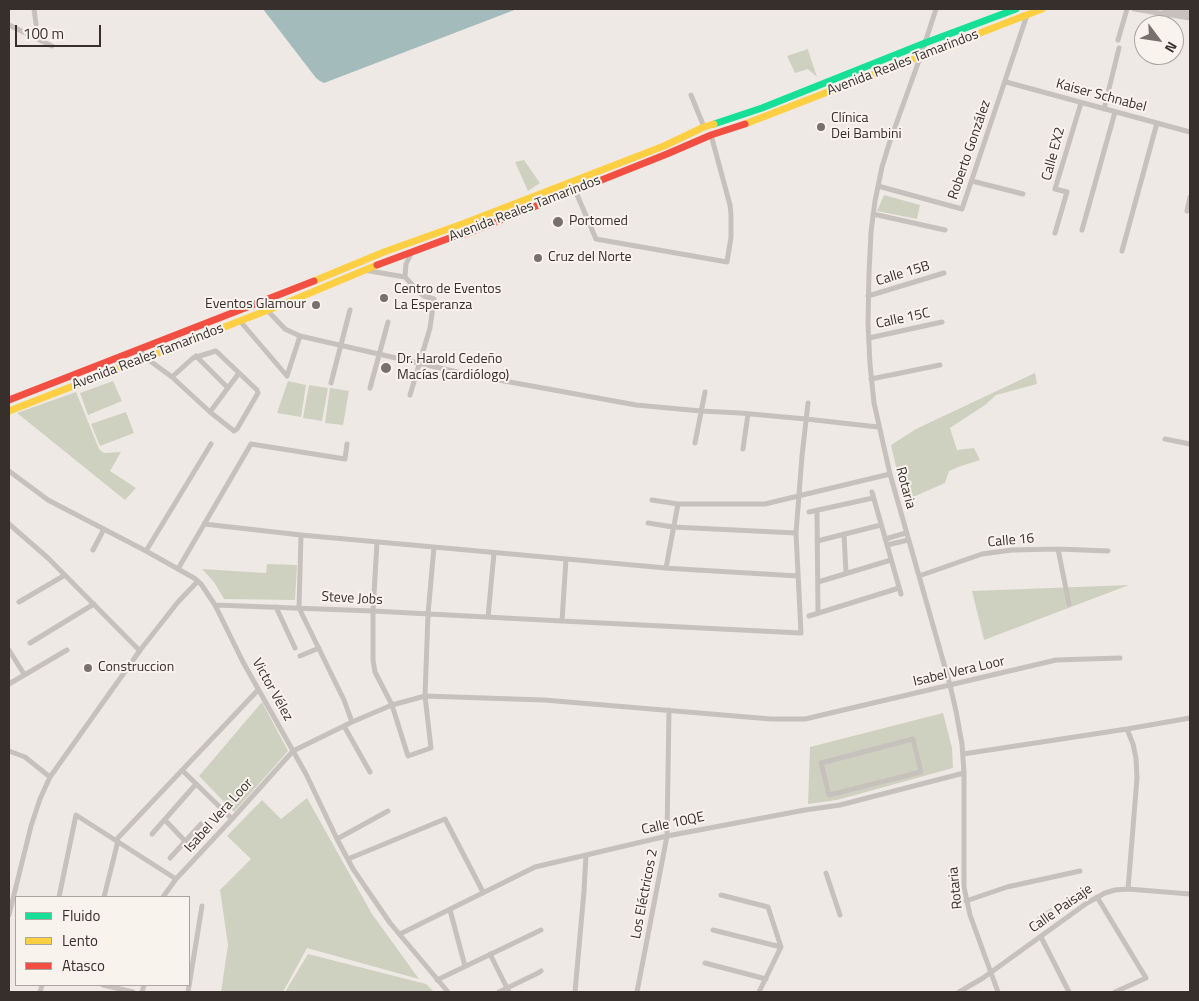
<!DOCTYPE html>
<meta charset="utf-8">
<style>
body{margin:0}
#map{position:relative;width:1199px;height:1001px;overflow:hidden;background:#eee9e4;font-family:"Titillium Web",sans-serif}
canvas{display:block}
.frame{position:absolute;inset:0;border:10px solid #372f2c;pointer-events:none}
.legend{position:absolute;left:15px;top:896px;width:175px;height:90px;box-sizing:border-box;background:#f8f3ed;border:1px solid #aba5a0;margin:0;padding:6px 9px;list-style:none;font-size:15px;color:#372f2c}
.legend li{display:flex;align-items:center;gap:10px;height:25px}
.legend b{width:25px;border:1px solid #aba5a0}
.north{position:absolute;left:1134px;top:15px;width:50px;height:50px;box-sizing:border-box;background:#f8f3ed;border:1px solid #aba5a0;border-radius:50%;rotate:121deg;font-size:14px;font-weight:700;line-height:20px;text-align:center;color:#372f2c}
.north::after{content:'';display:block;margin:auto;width:18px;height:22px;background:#77706c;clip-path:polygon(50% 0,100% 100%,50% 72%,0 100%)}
.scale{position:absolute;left:15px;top:25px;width:86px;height:22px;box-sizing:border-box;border:2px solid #372f2c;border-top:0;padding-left:6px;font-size:15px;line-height:18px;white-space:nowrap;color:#372f2c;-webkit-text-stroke:4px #f8f3ed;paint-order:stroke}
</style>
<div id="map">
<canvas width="1199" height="1001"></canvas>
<div class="frame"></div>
<ul class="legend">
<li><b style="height:6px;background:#16e098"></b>Fluido</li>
<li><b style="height:6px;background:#ffcf43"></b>Lento</li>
<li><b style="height:6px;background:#f24e42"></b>Atasco</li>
</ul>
<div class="north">N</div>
<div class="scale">100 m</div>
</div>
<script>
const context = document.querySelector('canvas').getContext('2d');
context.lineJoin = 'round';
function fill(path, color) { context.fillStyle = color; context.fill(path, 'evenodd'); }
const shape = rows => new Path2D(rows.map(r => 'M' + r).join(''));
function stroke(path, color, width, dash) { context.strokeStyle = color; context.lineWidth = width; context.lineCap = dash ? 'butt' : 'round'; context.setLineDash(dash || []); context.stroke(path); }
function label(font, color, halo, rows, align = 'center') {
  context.font = font + ' "Titillium Web",sans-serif'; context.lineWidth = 4; context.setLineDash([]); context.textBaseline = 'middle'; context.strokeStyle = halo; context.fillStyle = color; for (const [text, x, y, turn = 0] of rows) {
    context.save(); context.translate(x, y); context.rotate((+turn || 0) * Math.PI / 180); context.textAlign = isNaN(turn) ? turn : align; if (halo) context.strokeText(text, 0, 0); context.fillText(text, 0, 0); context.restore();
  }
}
fill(shape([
 [808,49,808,50,817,77,808,69,795,73,787,56],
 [524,160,540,183,528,191,515,162],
 [884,195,920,205,917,219,877,211],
 [1035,373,1037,384,996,395,985,405,950,428,957,450,974,448,980,460,958,467,949,471,945,483,904,501,891,445,916,429],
 [113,381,122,401,88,415,80,393],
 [288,381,306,385,301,417,277,413],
 [309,385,328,388,322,421,303,418],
 [330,388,349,391,343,425,325,423],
 [76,392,99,449,104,453,121,452,110,471,136,488,125,500,17,413],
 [126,412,134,433,100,446,91,424],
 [267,564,297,565,295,600,224,599,214,582,202,569,266,573],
 [1129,585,984,640,972,591],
 [262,702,288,751,234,812,199,776],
 [943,713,952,748,953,768,837,800,808,804,810,747],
 [307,798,372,914,419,979,307,948,283,992,221,992,228,945,220,890,251,859,227,836,262,800,281,819],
 [1051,908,1057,916,1042,925,1037,917],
 [308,954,426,984,434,992,285,992]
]), '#cfd1c0');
fill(shape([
 [263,9,517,9,324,83,320,81,316,78]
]), '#a3bcbb');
stroke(shape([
 [34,9,36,24],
 [936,9,921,55,890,141,882,167,875,201,871,232,869,273,868,324,870,364,874,403,890,474,950,685,956,711,962,744,964,773,964,887,970,915,998,992],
 [1134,9,1190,18],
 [1164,9,1190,13],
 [9,25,52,46],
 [1162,25,1165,11],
 [1118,40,1127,9],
 [1006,82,1190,132],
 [691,95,704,127],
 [1104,109,1119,48],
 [972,181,1023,194],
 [878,186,962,209,1027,15],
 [575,190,596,239,727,262,731,237,731,215,730,205,711,135],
 [1187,211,1190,197],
 [873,214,945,230],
 [1082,230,1115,112],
 [1055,233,1067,192,1055,189,1081,103],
 [1122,251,1157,123],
 [364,270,405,277],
 [868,296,944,273],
 [267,310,285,329,300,336,466,374,636,405,701,411,740,413,806,419,878,427],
 [240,321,287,376],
 [869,338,942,322],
 [139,349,146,358,172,377,210,412,234,431,237,429,258,393,257,390,216,351,193,358,172,377],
 [196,356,228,388],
 [287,376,300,336],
 [871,379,940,365],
 [331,383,350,310],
 [370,388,388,322],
 [410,395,430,328,434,299,424,296,419,292,405,277,406,264,412,252],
 [210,412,239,373],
 [1165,439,1190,444],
 [695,443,705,392],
 [743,449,748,414],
 [9,471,48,500,146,551,194,578,201,584,215,605,243,662,306,774,337,839,353,869,390,923,448,992],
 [872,492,901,594],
 [652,500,678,504,765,504,890,474],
 [817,511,818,613],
 [809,512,873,498],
 [648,523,673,527,796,533],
 [9,524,48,558,140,651],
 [204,524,301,535,666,568,678,504],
 [844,534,846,573],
 [301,535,299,608,344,700,352,722],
 [885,539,906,533],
 [817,541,881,525],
 [377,542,373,611,373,660,375,672,392,705,408,756,431,748,425,696,428,614,434,547],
 [887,545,908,540],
 [1058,549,1069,604],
 [93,550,104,529],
 [146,551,211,444],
 [664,568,798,576],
 [178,569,251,444,345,459,347,444],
 [919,576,982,554,1012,550,1058,549,1108,551],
 [818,582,891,560],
 [19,602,65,575],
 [215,605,373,611,562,621,566,559],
 [276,607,295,648],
 [809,616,899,588],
 [488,617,494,553],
 [562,621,801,633,796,533,802,456,808,403],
 [30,643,94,604],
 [9,650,24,674],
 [300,656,319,648],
 [9,684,67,650],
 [344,726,370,772],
 [1127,729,1190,718],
 [913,739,921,772,829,795,821,763,913,739],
 [9,751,25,757,50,777],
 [963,754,1127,729,1133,744,1136,758,1137,778,1128,889],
 [183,771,232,819],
 [165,820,185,841],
 [152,834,196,784],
 [337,839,388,811],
 [170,858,201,824],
 [348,859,445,819,483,892],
 [826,873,840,915],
 [721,895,768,907,781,947,759,992],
 [59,897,76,815,176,879],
 [104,897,118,841,116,840,258,690],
 [163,897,176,879,232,819,293,751,352,722,392,705,425,696,544,700,771,719,805,719,1056,660,1120,658],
 [1097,897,1146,978,1115,992],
 [966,901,1007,887,1080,871],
 [450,910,465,966],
 [9,915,31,826,40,799,50,777,141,649,178,602,198,581],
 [713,930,781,947],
 [400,934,535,867,667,836,805,810,840,805,964,773],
 [1041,937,1069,992],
 [490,954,509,992],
 [705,963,766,979],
 [437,980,541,930],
 [103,985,133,992],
 [40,992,42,985],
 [142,992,144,985],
 [188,992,202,906],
 [499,992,538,973,541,971],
 [575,992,584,891,586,855],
 [637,992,667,836,669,710],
 [959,992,983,978,1087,903,1105,893,1115,890,1128,889,1190,894]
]), '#c7c1bd', 5);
stroke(shape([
 [714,124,762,108,925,43,1016,9]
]), '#16e098', 7);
stroke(shape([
 [745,124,1042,9],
 [314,281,384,252,465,223,664,146,704,127,714,124],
 [9,411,286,303,377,265]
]), '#ffcf43', 7);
stroke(shape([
 [377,265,455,236,468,233,667,154,711,135,745,124],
 [9,400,314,281]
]), '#f24e42', 7);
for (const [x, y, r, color] of [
 [821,127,5,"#77706c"],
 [558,222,6,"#77706c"],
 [538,258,5,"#77706c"],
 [384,298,5,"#77706c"],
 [316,305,5,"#77706c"],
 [386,368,6,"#77706c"],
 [88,668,5,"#77706c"]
]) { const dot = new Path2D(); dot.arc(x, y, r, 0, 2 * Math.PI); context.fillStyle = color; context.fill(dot); stroke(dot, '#f8f3ed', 2); }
label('14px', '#372f2c', '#f8f3ed', [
 ["Avenida Reales Tamarindos",903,63,-21],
 ["Kaiser Schnabel",1101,96,15],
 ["Roberto González",970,150,-71],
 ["Calle EX2",1054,154,-75],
 ["Avenida Reales Tamarindos",525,209,-21],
 ["Calle 15B",903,274,-17],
 ["Calle 15C",903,319,-12],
 ["Avenida Reales Tamarindos",148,357,-21],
 ["Rotaria",905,488,75],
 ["Calle 16",1011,541,-5],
 ["Steve Jobs",352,599,3],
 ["Isabel Vera Loor",959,672,-13],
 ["Victor Vélez",272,690,61],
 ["Isabel Vera Loor",219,816,-48],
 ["Calle 10QE",673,824,-12],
 ["Rotaria",956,888,-96],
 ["Los Eléctricos 2",645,894,-79],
 ["Calle Paisaje",1061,909,-35]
]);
label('14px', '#372f2c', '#f8f3ed', [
 ["Clínica",831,119],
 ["Dei Bambini",831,135],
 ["Portomed",569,222],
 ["Cruz del Norte",548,258],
 ["Centro de Eventos",394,290],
 ["La Esperanza",394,306],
 ["Eventos Glamour",306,305,"right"],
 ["Dr. Harold Cedeño",397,360],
 ["Macías (cardiólogo)",397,376],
 ["Construccion",98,668]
], 'left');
</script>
